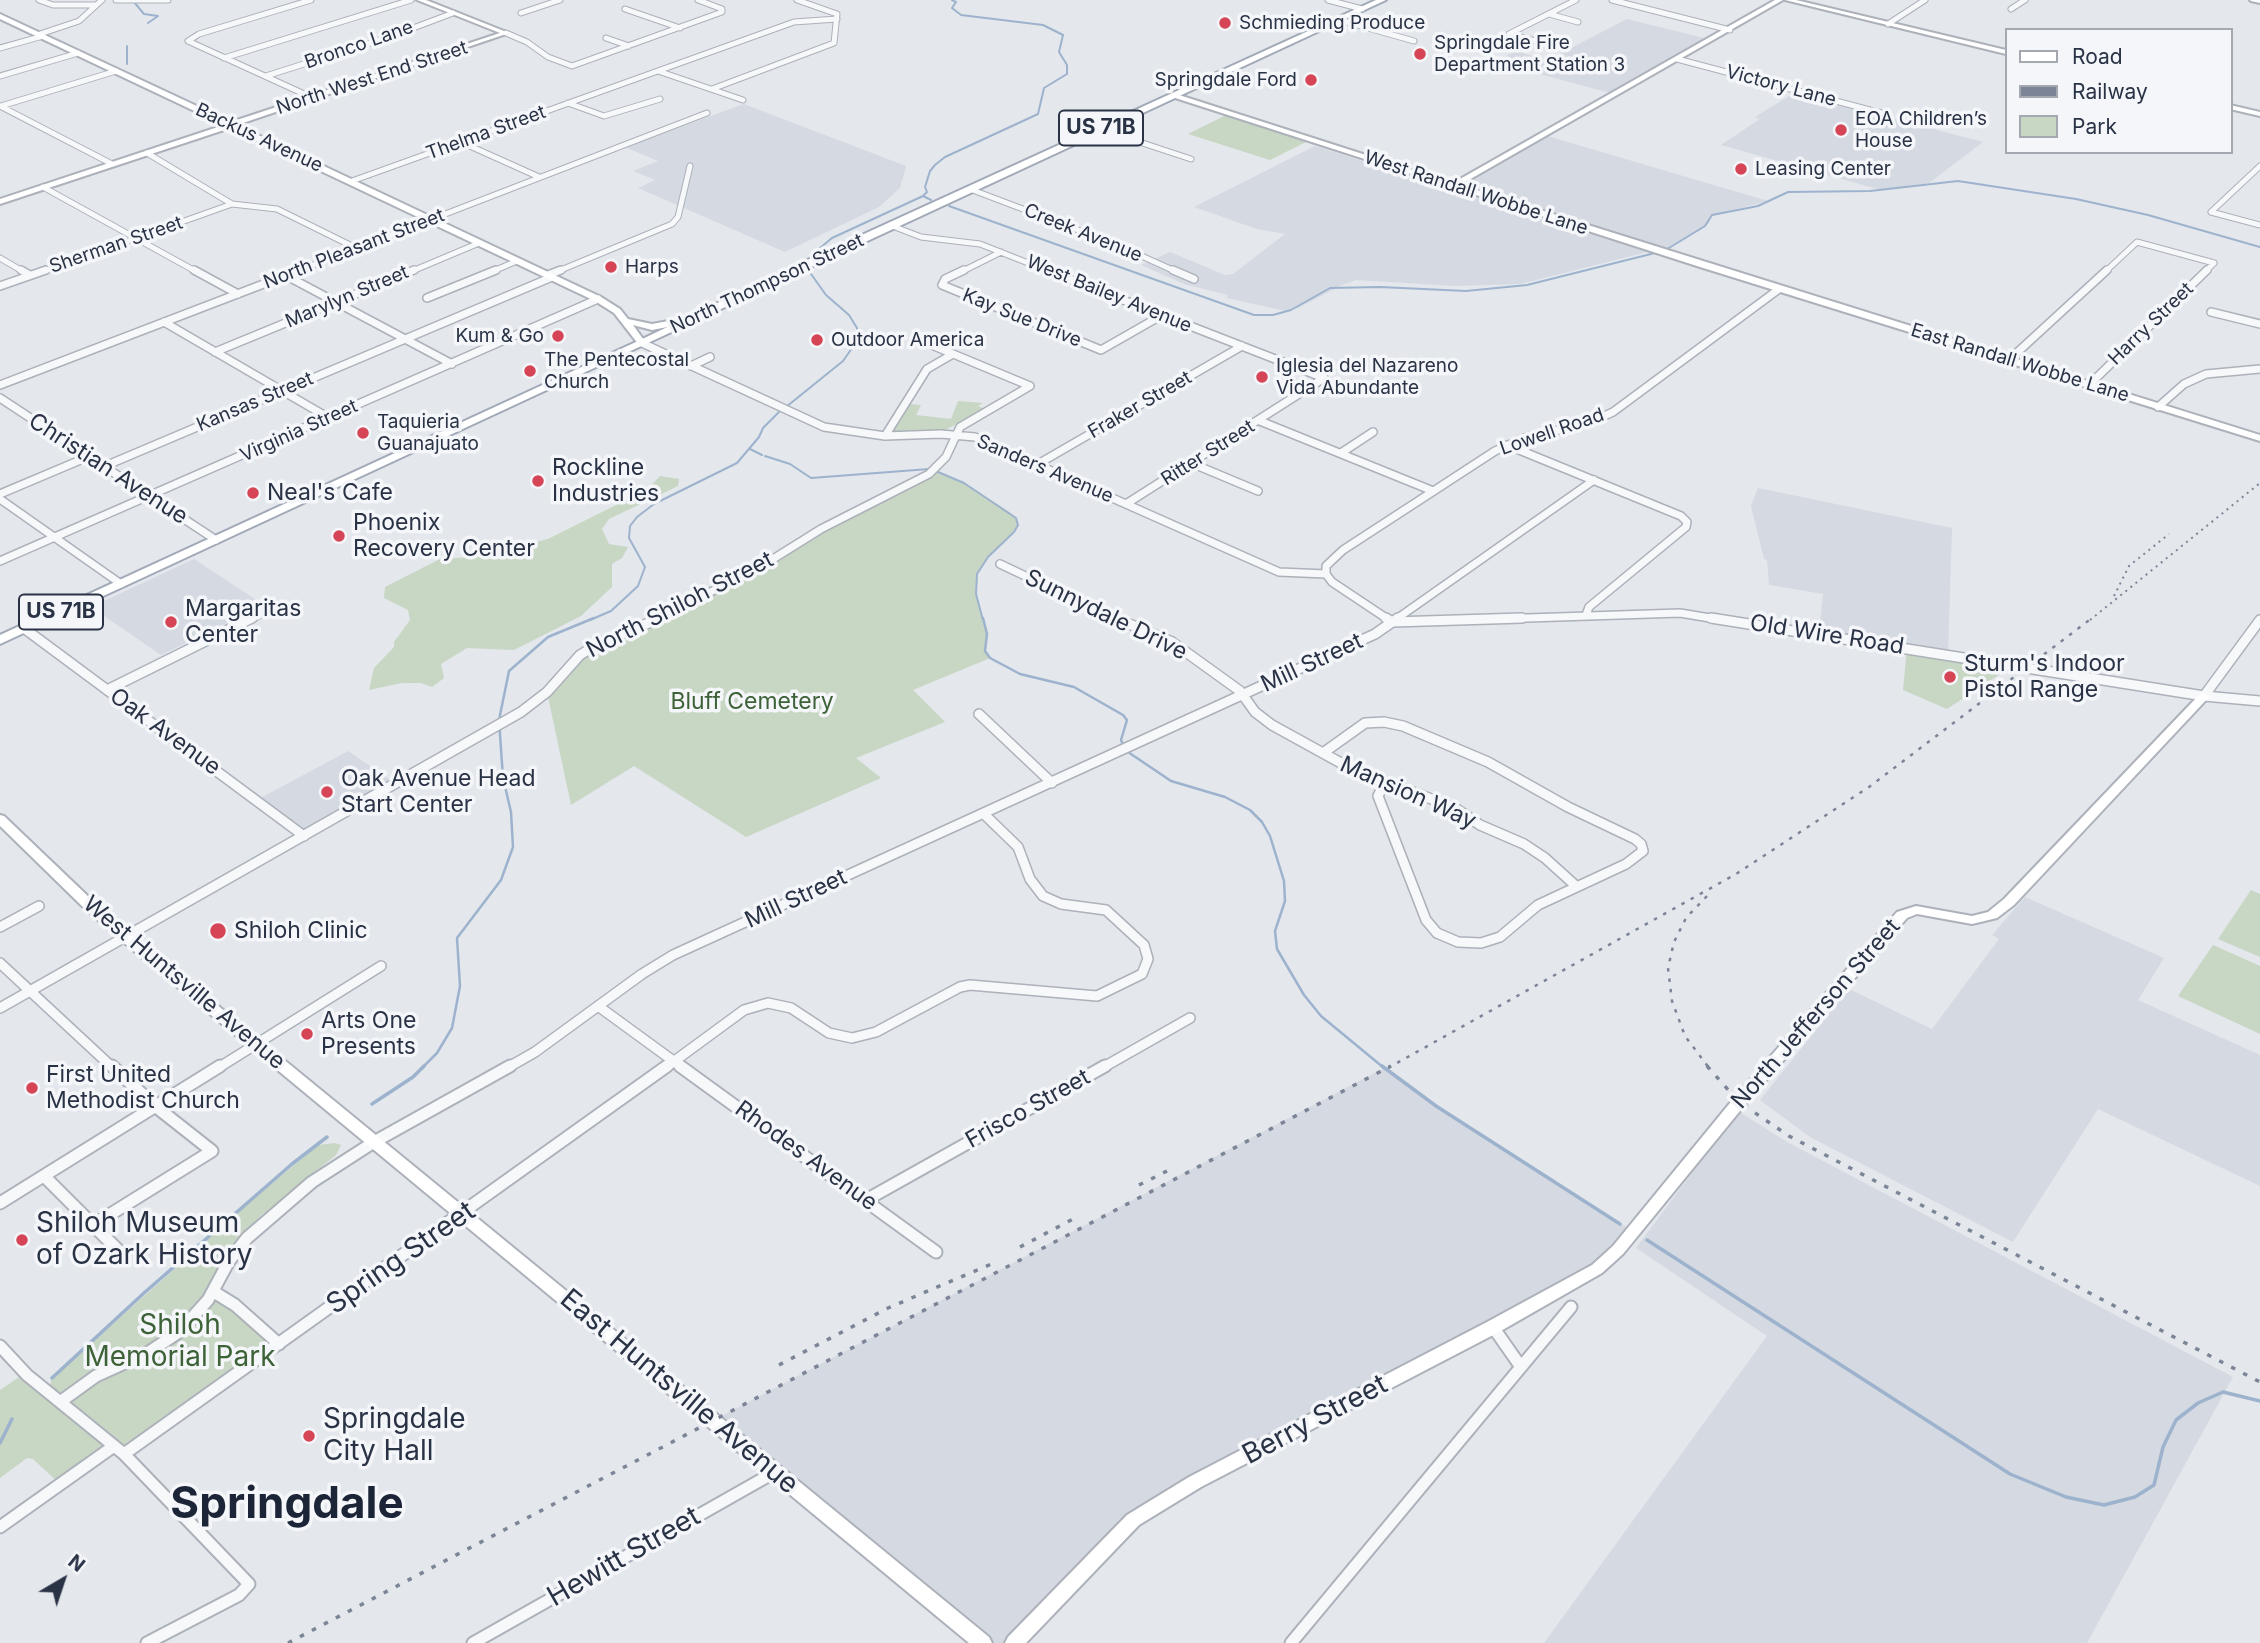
<!DOCTYPE html>
<meta charset="utf-8">
<style>
body{margin:0}
#map{position:relative;width:2260px;height:1643px;overflow:hidden;background:#e4e7ec;font-family:Inter,sans-serif}
canvas{display:block}
.legend{position:absolute;left:2005px;top:28px;width:228px;height:126px;box-sizing:border-box;background:#f4f6f9;border:2px solid #a3a8b1;margin:0;padding:9px 12px;list-style:none;font-size:21px;color:#2a3346}
.legend li{display:flex;align-items:center;gap:14px;height:35px}
.legend b{width:35px;border:2px solid #a3a8b1}
.north{position:absolute;left:28px;top:1545px;width:70px;height:70px;-webkit-text-stroke:5px #f4f6f9;paint-order:stroke;rotate:39deg;font-size:19px;font-weight:700;line-height:28px;text-align:center;color:#2a3346}
.north::after{content:'';display:block;margin:auto;width:24px;height:32px;background:#2a3346;clip-path:polygon(50% 0,100% 100%,50% 72%,0 100%)}
</style>
<div id="map">
<canvas width="2260" height="1643"></canvas>
<ul class="legend">
<li><b style="height:9px;background:#fff"></b>Road</li>
<li><b style="height:9px;background:#7c8597"></b>Railway</li>
<li><b style="height:19px;background:#c8d6c4"></b>Park</li>
</ul>
<div class="north">N</div>
</div>
<script>
const context = document.querySelector('canvas').getContext('2d');
context.lineJoin = 'round';
function fill(path, color) { context.fillStyle = color; context.fill(path, 'evenodd'); }
const shape = rows => new Path2D(rows.map(r => 'M' + r).join(''));
function stroke(path, color, width, dash) { context.strokeStyle = color; context.lineWidth = width; context.lineCap = dash ? 'butt' : 'round'; context.setLineDash(dash || []); context.stroke(path); }
function label(font, color, halo, rows, align = 'center') {
  context.font = font + ' Inter,sans-serif'; context.lineWidth = 7; context.setLineDash([]); context.textBaseline = 'middle'; context.strokeStyle = halo; context.fillStyle = color; for (const [text, x, y, turn = 0] of rows) {
    context.save(); context.translate(x, y); context.rotate((+turn || 0) * Math.PI / 180); context.textAlign = isNaN(turn) ? turn : align; if (halo) context.strokeText(text, 0, 0); context.fillText(text, 0, 0); context.restore();
  }
}
fill(shape([
 [1627,19,1708,39,1610,93,1495,62,1515,51,1548,60],
 [1794,93,1983,142,1929,183,1881,190,1721,145,1760,119,1755,117],
 [744,104,906,166,900,188,879,207,785,252,638,188,655,180,633,171,658,161,625,147],
 [1544,135,1768,201,1712,215,1709,223,1698,231,1660,252,1453,186],
 [1315,146,1450,189,1647,252,1520,284,1454,286,1356,280,1342,285,1298,308,1285,311,1227,298,1228,295,1184,284,1141,265,1170,252,1225,275,1233,274,1285,234,1257,229,1194,207],
 [1758,488,1952,528,1948,654,1819,634,1823,594,1769,585,1767,560,1764,559,1751,506],
 [194,559,264,605,161,655,91,607],
 [348,751,396,784,304,836,257,800],
 [2025,897,2164,958,2138,1000,2260,1055,2260,1186,2098,1109,2013,1242,1810,1137,1760,1100,1849,989,1932,1029,1999,939,1992,935],
 [1384,1068,1436,1106,1634,1232,1597,1269,1133,1520,1014,1643,983,1643,714,1420],
 [1738,1111,1787,1142,2233,1377,2087,1643,1544,1643,1767,1336,1636,1248]
]), '#d5d9e1');
fill(shape([
 [1226,115,1308,141,1270,160,1188,134],
 [958,401,983,403,978,406,982,408,991,406,943,431,897,433,894,430,910,404,921,405,916,415,951,419],
 [933,470,964,483,1008,511,1016,518,1018,525,1006,541,988,557,977,574,976,594,987,634,985,651,990,658,913,690,945,722,856,758,881,778,746,837,634,766,571,805,547,692,580,655,647,626],
 [660,476,679,479,678,486,609,519,602,529,609,544,628,547,622,558,612,564,612,587,581,616,514,650,467,648,441,664,444,678,432,687,421,683,402,683,369,690,374,668,394,647,394,642,410,620,408,610,384,598,385,587,440,559,475,557,548,539,648,489],
 [1907,648,2014,665,1947,709,1903,690],
 [2251,890,2260,894,2260,957,2218,939],
 [2213,945,2260,966,2260,1034,2178,996],
 [335,1143,341,1145,336,1155,259,1217,214,1292,279,1344,124,1454,113,1446,60,1484,33,1459,27,1458,0,1478,0,1390,25,1373,48,1392,52,1378,242,1209,318,1145]
]), '#c8d6c4');
stroke(shape([
 [134,2,144,14,158,16,148,23],
 [127,46,127,64],
 [923,196,931,200],
 [949,206,1254,315,1273,315,1291,310,1330,288,1380,287,1466,291,1527,285,1655,253],
 [1664,251,1705,226,1712,215,1758,206,1788,192,1870,191,1958,181,2076,199,2148,215,2260,247],
 [786,407,843,361,857,341,857,328,849,315,826,295,811,274,814,253,832,238,923,196,927,192,925,187,930,171,935,165,945,157,1038,114,1044,88,1067,74,1067,65,1059,52,1063,35,1043,25,961,15,952,8,956,2,952,0],
 [750,449,762,455],
 [765,456,790,464,811,478,929,469],
 [938,472,964,483,1016,518,1018,525,1014,532,988,557,977,574,976,594,983,620],
 [590,620,611,611,638,586,645,567,629,538,630,526,637,517,654,504,737,463,759,437,763,428,780,411]
]), '#9db3cd', 2);
stroke(shape([
 [983,618,987,634,985,651,990,658,1020,674,1074,687,1123,715,1127,720,1121,740,1124,747],
 [1128,752,1171,781,1225,797,1250,810,1262,822,1270,836,1284,881,1285,901,1275,931,1277,949,1304,995,1321,1016,1384,1068],
 [422,1068,437,1053,452,1028,460,986,457,938,501,880,513,847,511,812,503,778,499,720,509,671,548,637,594,618]
]), '#9db3cd', 2.5);
stroke(shape([
 [1382,1066,1436,1106,1620,1224],
 [372,1104,413,1077,424,1066],
 [1647,1240,2010,1474,2066,1497,2104,1505,2135,1497,2154,1485,2163,1447,2176,1420,2198,1403,2223,1392,2260,1401],
 [52,1378,144,1293,292,1164,327,1137],
 [0,1443,12,1419]
]), '#9db3cd', 3.5);
const streetFar3 = shape([
 [39,0,53,5,95,5],
 [116,0,168,0],
 [311,0,199,34,188,41,313,98],
 [1328,0,1362,9],
 [1612,0,1730,30],
 [625,9,680,28],
 [2011,9,2025,0],
 [521,13,560,0],
 [1549,14,1578,22],
 [1340,20,1414,41],
 [1888,24,1925,0],
 [506,33,527,42,548,57,572,66,722,12,722,9,698,0],
 [40,34,79,21,102,0],
 [1509,34,1576,0],
 [1509,34,1539,42],
 [606,38,629,46],
 [0,48,43,36],
 [224,58,411,0],
 [1677,59,1885,114],
 [658,71,743,100],
 [0,76,78,53],
 [266,76,392,36,453,13],
 [712,89,834,43,837,14,797,0],
 [568,103,604,116,660,99],
 [0,106,112,164],
 [1,106,116,71],
 [1100,129,1191,159],
 [461,142,539,177],
 [147,153,232,204,277,209,356,248],
 [352,181,794,22,837,19],
 [43,187,197,272],
 [970,189,1115,244,1177,272],
 [2211,212,2260,166],
 [2211,212,2260,225],
 [890,225,921,237,980,244,1051,272],
 [0,258,24,272],
 [41,272,232,204],
 [295,272,707,113],
 [410,272,479,243],
 [491,272,517,261],
 [556,272,672,224,678,217,690,166],
 [961,272,1001,252],
 [2105,272,2137,242,2214,263],
 [2205,272,2214,263]
]);
const streetFar2 = shape([
 [21,270,30,275],
 [194,270,238,294],
 [964,270,945,279,942,285,1101,350,1164,314],
 [1046,270,1324,378,1126,504],
 [1173,270,1194,279],
 [285,275,452,364],
 [548,275,561,270],
 [0,286,46,270],
 [427,298,496,270],
 [2211,312,2260,324],
 [164,322,329,418],
 [642,343,824,427,885,436,941,434,975,437,1279,572,1326,574],
 [215,352,414,270],
 [2009,360,2107,270],
 [691,366,710,357],
 [0,385,300,270],
 [2089,385,2207,270],
 [0,398,216,540],
 [2158,407,2184,384,2206,374,2260,369],
 [1260,421,1433,491],
 [885,436,927,369,953,354],
 [1507,445,1681,516,1687,522,1686,527,1589,607,1586,615],
 [1341,453,1373,432],
 [1191,463,1258,491],
 [1038,464,1242,346],
 [105,466,552,277],
 [0,494,90,456],
 [0,499,121,584],
 [0,561,598,299],
 [1000,564,1118,620],
 [1326,574,1326,566,1343,550,1495,451,1524,438,1589,423,1613,412,1779,289],
 [1326,574,1332,582,1389,620],
 [248,620,278,605],
 [656,620,765,564,821,529,929,474,946,457,960,427,1030,386,922,341],
 [1395,620,1594,480],
 [1466,620,1680,613,1722,620]
]);
const streetFar1 = shape([
 [1115,618,1172,642,1240,691,1255,712,1272,725,1350,768,1455,808,1480,825,1524,844,1545,858,1576,886],
 [1386,618,1392,622],
 [1711,618,2204,696,2260,701],
 [1393,622,1522,618],
 [25,629,304,836],
 [107,690,252,618],
 [2204,696,2260,620],
 [979,714,1052,783],
 [1323,753,1365,723,1384,722,1403,726,1488,762,1568,807,1635,839,1641,844,1643,851,1626,864,1538,905,1500,937,1481,943,1458,942,1437,933,1426,920,1378,796,1385,782],
 [0,927,39,906],
 [0,963,113,1068],
 [598,1006,683,1068],
 [0,1008,521,712,547,692,580,655,601,642,661,618],
 [218,1068,381,966],
 [507,1068,535,1052,642,974,673,955,1375,634,1398,618],
 [665,1068,744,1010,768,1003,791,1008,829,1033,852,1038,876,1032,960,987,970,985,1097,996,1142,974,1148,959,1144,945,1106,910,1061,904,1043,896,1030,879,1018,847,984,814],
 [1102,1068,1190,1018]
]);
const street = shape([
 [680,1066,936,1252],
 [44,1176,124,1256],
 [866,1200,1105,1066],
 [0,1203,220,1066],
 [93,1225,212,1151,155,1106,112,1066],
 [214,1292,235,1305,279,1344],
 [1493,1327,1521,1367],
 [0,1346,27,1375,124,1454,249,1584,239,1595,147,1643],
 [60,1402,96,1376,149,1352,179,1332,208,1300,229,1261,247,1238,312,1182,374,1142,510,1066],
 [124,1454,667,1066],
 [0,1527,114,1446],
 [473,1643,775,1472],
 [1291,1643,1571,1307]
]);
const secondary = shape([
 [417,0,426,0,509,33,237,125,601,297,620,309,628,319,652,324,690,317,694,320,693,322,652,330,633,325,646,343,639,345,614,313,595,301,230,128,0,204,0,199,224,125,0,19,0,14,231,122,500,33,417,0],
 [1775,0,1783,0,1460,185,2260,435,2260,441,1700,267,1169,96,1176,94,1453,183,1775,0],
 [1785,0,1796,0,2006,50,2006,54,1785,0],
 [2250,0,2260,0,2260,3,2251,1,2250,0],
 [2230,105,2260,112,2260,116,2230,109,2230,105],
 [2204,693,2210,696,2208,698,2014,905,1997,918,1972,924,1917,914,1907,918,1744,1106,1623,1254,1602,1273,1499,1332,1201,1487,1139,1525,1026,1643,1005,1643,1008,1637,1127,1515,1189,1477,1487,1322,1592,1265,1613,1246,1734,1098,1897,912,1916,906,1972,916,1988,912,2004,899,2200,694,2204,693],
 [0,815,4,816,93,901,139,941,989,1637,992,1643,969,1643,129,947,83,907,0,826,0,815]
]);
const primary = shape([
 [1376,0,1386,0,0,644,0,635,638,341,818,255,1376,0]
]);
stroke(streetFar3, '#acb1ba', 7);
stroke(streetFar2, '#acb1ba', 10);
stroke(streetFar1, '#acb1ba', 12);
stroke(street, '#acb1ba', 15);
stroke(secondary, '#acb1ba', 4);
stroke(primary, '#a2aab8', 4);
stroke(streetFar3, '#f7f8fa', 5);
stroke(streetFar2, '#f7f8fa', 7);
stroke(streetFar1, '#f7f8fa', 9);
stroke(street, '#f7f8fa', 11);
fill(secondary, '#fff');
fill(primary, '#fff');
stroke(shape([
 [2114,596,2129,566,2169,534],
 [2090,620,2260,483]
]), '#7c8597', 2, [2, 4.5]);
stroke(shape([
 [1707,896,1686,918,1674,942,1668,968,1672,1001,1685,1036,1709,1068],
 [1388,1068,1736,874,1869,787,2092,618]
]), '#7c8597', 2.5, [3.5, 7]);
stroke(shape([
 [1707,1066,1739,1102,1789,1136,2260,1382],
 [1139,1185,1167,1171],
 [1020,1247,1075,1218],
 [779,1365,888,1308,996,1262],
 [288,1643,1391,1066]
]), '#7c8597', 3.5, [4.5, 9]);
for (const [x, y, r, color] of [
 [1225,23,7,"#d54555"],
 [1420,54,7,"#d54555"],
 [1311,80,7,"#d54555"],
 [1841,130,7,"#d54555"],
 [1741,169,7,"#d54555"],
 [611,267,7,"#d54555"],
 [558,336,7,"#d54555"],
 [817,340,7,"#d54555"],
 [530,371,7,"#d54555"],
 [1262,377,7,"#d54555"],
 [363,433,7,"#d54555"],
 [538,481,7,"#d54555"],
 [253,493,7,"#d54555"],
 [339,536,7,"#d54555"],
 [171,622,7,"#d54555"],
 [1950,677,7,"#d54555"],
 [327,792,7,"#d54555"],
 [218,931,9,"#d54555"],
 [307,1034,7,"#d54555"],
 [32,1088,7,"#d54555"],
 [22,1240,7,"#d54555"],
 [309,1436,7,"#d54555"]
]) { const dot = new Path2D(); dot.arc(x, y, r, 0, 2 * Math.PI); context.fillStyle = color; context.fill(dot); stroke(dot, '#f4f6f9', 2.5); }
label('19px', '#2a3346', '#f4f6f9', [
 ["Schmieding Produce",1239,23],
 ["Springdale Fire",1434,43],
 ["Department Station 3",1434,65],
 ["Springdale Ford",1297,80,"right"],
 ["EOA Children’s",1855,119],
 ["House",1855,141],
 ["Leasing Center",1755,169],
 ["Harps",625,267],
 ["Kum & Go",544,336,"right"],
 ["Outdoor America",831,340],
 ["The Pentecostal",544,360],
 ["Church",544,382],
 ["Iglesia del Nazareno",1276,366],
 ["Vida Abundante",1276,388],
 ["Taquieria",377,422],
 ["Guanajuato",377,444]
], 'left');
label('19px', '#2a3346', '#f4f6f9', [
 ["Bronco Lane",359,45,-19],
 ["North West End Street",372,78,-18],
 ["Victory Lane",1781,86,15],
 ["Thelma Street",486,133,-20],
 ["Backus Avenue",259,138,25],
 ["West Randall Wobbe Lane",1476,193,18],
 ["Creek Avenue",1083,233,22],
 ["Sherman Street",116,245,-19],
 ["North Pleasant Street",354,249,-21],
 ["North Thompson Street",767,284,-25],
 ["West Bailey Avenue",1109,294,22],
 ["Marylyn Street",347,297,-23],
 ["Kay Sue Drive",1022,318,22],
 ["Harry Street",2151,324,-44],
 ["East Randall Wobbe Lane",2020,363,17],
 ["Kansas Street",255,402,-23],
 ["Fraker Street",1140,405,-30],
 ["Virginia Street",299,431,-24],
 ["Lowell Road",1552,432,-19],
 ["Ritter Street",1208,453,-32],
 ["Sanders Avenue",1045,469,23]
]);
for (const [x, y, w] of [
 [1101,128,84],
 [61,612,84]
]) { const box = new Path2D(); box.roundRect(x - w / 2, y - 17.5, w, 35, 5); context.fillStyle = '#f4f6f9'; context.fill(box); stroke(box, '#2a3346', 2); }
label('bold 21px', '#2a3346', null, [
 ["US 71B",1101,128],
 ["US 71B",61,612]
]);
label('23px', '#2a3346', '#f4f6f9', [
 ["Rockline",552,468],
 ["Industries",552,494],
 ["Neal's Cafe",267,493],
 ["Phoenix",353,523],
 ["Recovery Center",353,549],
 ["Margaritas",185,609],
 ["Center",185,635],
 ["Sturm's Indoor",1964,664],
 ["Pistol Range",1964,690],
 ["Oak Avenue Head",341,779],
 ["Start Center",341,805],
 ["Shiloh Clinic",234,931],
 ["Arts One",321,1021],
 ["Presents",321,1047],
 ["First United",46,1075],
 ["Methodist Church",46,1101]
], 'left');
label('23px', '#2a3346', '#f4f6f9', [
 ["Christian Avenue",108,469,33],
 ["North Shiloh Street",680,605,-27],
 ["Sunnydale Drive",1106,615,26],
 ["Old Wire Road",1827,635,9],
 ["Mill Street",1312,663,-25],
 ["Oak Avenue",165,732,36],
 ["Mansion Way",1408,793,24],
 ["Mill Street",796,899,-25],
 ["West Huntsville Avenue",184,983,40],
 ["North Jefferson Street",1816,1014,-49],
 ["Frisco Street",1028,1109,-29],
 ["Rhodes Avenue",806,1156,36]
]);
label('23px', '#3d6237', '#f4f6f9', [
 ["Bluff Cemetery",752,702]
]);
label('28px', '#2a3346', '#f4f6f9', [
 ["Shiloh Museum",36,1224],
 ["of Ozark History",36,1256],
 ["Springdale",323,1420],
 ["City Hall",323,1452]
], 'left');
label('28px', '#2a3346', '#f4f6f9', [
 ["Spring Street",401,1258,-35],
 ["East Huntsville Avenue",679,1392,40],
 ["Berry Street",1315,1420,-28],
 ["Hewitt Street",624,1557,-30]
]);
label('28px', '#3d6237', '#f4f6f9', [
 ["Shiloh",180,1326],
 ["Memorial Park",180,1358]
]);
label('bold 44px', '#1c2437', '#f4f6f9', [
 ["Springdale",287,1505]
]);
</script>
